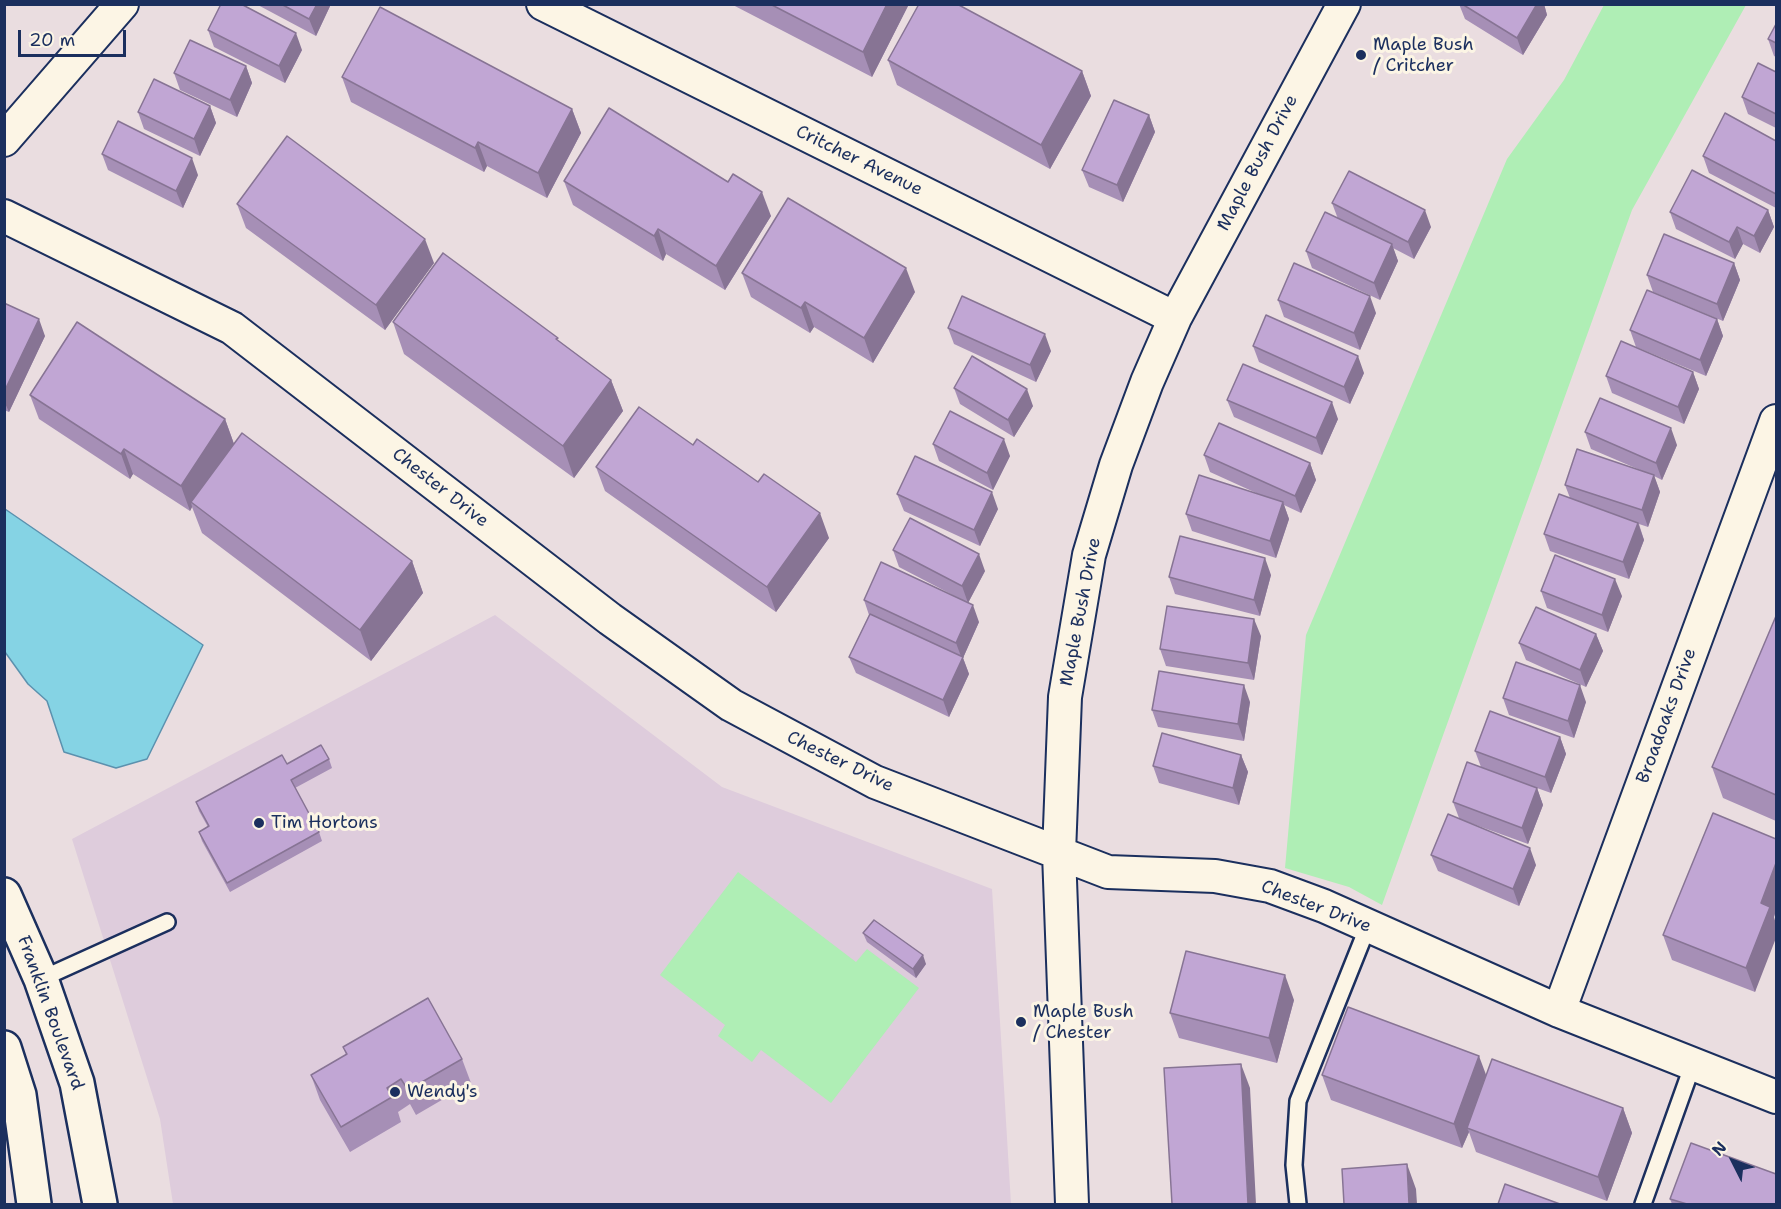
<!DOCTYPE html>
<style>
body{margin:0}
#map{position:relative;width:1781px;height:1209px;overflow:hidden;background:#eadde0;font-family:"Shantell Sans",sans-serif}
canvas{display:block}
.frame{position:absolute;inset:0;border:6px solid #1b2f5e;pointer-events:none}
.north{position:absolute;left:1703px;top:1131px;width:60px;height:60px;-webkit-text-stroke:4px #fcf5e5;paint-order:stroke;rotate:312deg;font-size:16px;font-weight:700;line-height:24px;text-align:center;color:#1b2f5e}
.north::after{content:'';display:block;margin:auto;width:21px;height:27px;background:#1b2f5e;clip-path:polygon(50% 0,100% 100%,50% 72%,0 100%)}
.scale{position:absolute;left:18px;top:30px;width:108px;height:27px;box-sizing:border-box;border:3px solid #1b2f5e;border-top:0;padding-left:8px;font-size:18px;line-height:21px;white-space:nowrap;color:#1b2f5e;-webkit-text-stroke:4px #fcf5e5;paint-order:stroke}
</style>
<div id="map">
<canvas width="1781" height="1209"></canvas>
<div class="frame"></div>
<div class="north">N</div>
<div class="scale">20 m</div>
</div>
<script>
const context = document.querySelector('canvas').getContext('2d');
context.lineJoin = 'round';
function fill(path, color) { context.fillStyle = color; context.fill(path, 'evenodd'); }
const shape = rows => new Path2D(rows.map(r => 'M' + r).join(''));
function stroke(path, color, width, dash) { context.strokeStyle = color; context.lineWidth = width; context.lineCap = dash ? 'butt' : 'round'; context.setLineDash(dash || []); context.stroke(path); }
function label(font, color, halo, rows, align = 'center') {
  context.font = font + ' "Shantell Sans",sans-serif'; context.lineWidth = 6; context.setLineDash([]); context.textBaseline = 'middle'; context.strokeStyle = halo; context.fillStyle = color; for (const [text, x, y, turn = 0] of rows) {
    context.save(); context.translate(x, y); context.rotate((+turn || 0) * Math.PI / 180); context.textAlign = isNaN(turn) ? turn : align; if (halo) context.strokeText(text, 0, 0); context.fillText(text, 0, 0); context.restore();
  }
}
fill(shape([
 [495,615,722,787,992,889,1011,1204,173,1204,160,1119,72,839]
]), '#deccdc');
fill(shape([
 [1604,5,1746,5,1632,210,1382,905,1349,887,1285,868,1306,635,1507,159,1564,80],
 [738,872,856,962,867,949,919,988,831,1103,761,1050,752,1062,718,1036,725,1025,660,975]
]), '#afeeb5');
const water = shape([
 [5,509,203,645,147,759,116,768,64,752,47,701,28,684,5,652,5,509]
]);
fill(water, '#85d3e4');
stroke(water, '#5b91ae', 1.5);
const lane = shape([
 [41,979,167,922],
 [1298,1204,1294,1165,1298,1101,1368,926],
 [1643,1204,1693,1064]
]);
const street = shape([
 [543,4,1175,318],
 [4,140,122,4],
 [4,216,232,328,610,619,731,705,875,782,1108,872,1215,876,1270,886,1324,906,1559,1011,1776,1097],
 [1559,1011,1776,421],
 [1072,1204,1059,853,1065,697,1089,555,1116,465,1147,382,1175,318,1344,4]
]);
const secondary = shape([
 [4,895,41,979,77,1083,100,1204],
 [4,1048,19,1095,34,1204]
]);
stroke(lane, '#1b2f5e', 20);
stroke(street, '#1b2f5e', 36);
stroke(secondary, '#1b2f5e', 38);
stroke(lane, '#fcf5e5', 15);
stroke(street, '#fcf5e5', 32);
stroke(secondary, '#fcf5e5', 33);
fill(shape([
 [256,4,331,4,316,36],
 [731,4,909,4,872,77],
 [1459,4,1544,4,1547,15,1523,55,1465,19],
 [1776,24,1776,57,1774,56,1768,39],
 [208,30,302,50,285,83,214,47],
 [888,60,1082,71,1091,96,1050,169,897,85],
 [246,66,252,83,237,117,180,90,174,73],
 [1776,72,1776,128,1748,114,1742,97],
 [342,77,572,109,581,133,547,198,487,166,484,172,351,102],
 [210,106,216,123,200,156,144,129,138,112],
 [1149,115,1155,132,1123,202,1089,187,1082,170],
 [1776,141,1776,208,1709,173,1703,156],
 [102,154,198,175,183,208,108,170],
 [564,181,728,182,771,216,725,290,666,254,663,261,573,205],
 [1332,203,1431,227,1414,259,1393,248,1398,261,1380,300,1312,268,1306,251,1338,219],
 [237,204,434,263,385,330,246,228],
 [1768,210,1774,227,1760,253,1743,244,1735,259,1676,229,1670,212],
 [1734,263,1740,280,1723,321,1653,292,1647,275],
 [742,273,915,292,873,363,814,327,810,333,751,297],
 [1278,300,1376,313,1360,350,1284,317],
 [4,303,45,336,9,412,4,410],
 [1717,319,1723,336,1706,376,1636,347,1630,330],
 [393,322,559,341,611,380,623,411,574,478,404,354],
 [948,328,1051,351,1036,382,954,344],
 [1253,346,1364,373,1350,404,1259,362],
 [1693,372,1699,389,1684,424,1612,393,1606,376],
 [954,388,1033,406,1014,437,960,404],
 [30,395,225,419,234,444,412,561,423,593,371,661,202,533,192,507,190,511,133,474,130,479,39,419],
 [1227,400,1338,419,1322,455,1234,417],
 [1585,432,1677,445,1662,480,1654,476,1660,492,1648,527,1639,524,1644,540,1629,579,1550,551,1544,534,1570,498,1565,485,1640,470,1591,449],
 [933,444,1010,456,993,490,939,461],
 [693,445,829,538,776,612,605,491,596,467],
 [1204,455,1310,463,1316,480,1301,513,1284,505,1289,519,1276,558,1192,531,1186,514,1265,497,1210,472],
 [897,494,998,509,980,546,904,511],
 [893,550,985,571,968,603,899,567],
 [1271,575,1260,616,1175,594,1169,577],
 [1541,591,1622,596,1608,632,1547,608],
 [864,600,979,622,963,658,969,674,949,717,856,673,849,657,869,615],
 [1776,616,1776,821,1723,798,1712,767],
 [1596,634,1603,651,1586,687,1526,660,1519,643],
 [1261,636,1254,680,1166,666,1160,649],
 [1503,698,1586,702,1574,738,1509,715],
 [1250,702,1244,741,1158,727,1152,710],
 [1560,737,1566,754,1551,793,1537,788,1543,805,1528,844,1462,820,1536,865,1519,906,1438,871,1431,855,1459,818,1453,802,1481,767,1475,751],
 [1241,755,1248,772,1239,805,1159,783,1153,766],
 [329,759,332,768,295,788,319,832,322,841,230,892,202,841,199,832,208,827,199,811,196,802,287,764],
 [1776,910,1774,917,1755,992,1672,960,1663,935],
 [863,933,926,964,916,978,867,942],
 [1294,1000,1277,1063,1179,1038,1170,1013],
 [343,1047,462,1059,471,1083,416,1115,410,1104,398,1112,401,1122,350,1152,320,1100,311,1075,346,1055],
 [1322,1075,1486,1076,1623,1108,1632,1133,1607,1201,1476,1152,1469,1132,1462,1148,1331,1100],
 [1670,1199,1776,1204,1672,1204]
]), '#a68fb6');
fill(shape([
 [317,4,331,4,316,36,309,19],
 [887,4,909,4,872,77,863,52],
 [1537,4,1544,4,1547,15,1523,55,1517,38],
 [296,33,302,50,285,83,279,66],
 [246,66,252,83,237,117,230,100],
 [1082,71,1091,96,1050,169,1041,145],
 [210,106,216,123,200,156,194,139],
 [572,109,581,133,547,198,538,173],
 [1149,115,1155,132,1123,202,1117,185],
 [478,142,487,166,484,172,475,148],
 [192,158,198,175,183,208,176,191],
 [762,192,771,216,725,290,716,266],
 [1425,210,1431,227,1414,259,1408,242],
 [1768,210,1774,227,1760,253,1754,236],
 [1737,227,1743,244,1735,259,1729,242],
 [658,229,666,254,663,261,654,236],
 [425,239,434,263,385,330,376,305],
 [1392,244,1398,261,1380,300,1374,283],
 [1734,263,1740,280,1723,321,1717,304],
 [906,268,915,292,873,363,864,338],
 [1370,296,1376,313,1360,350,1354,333],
 [805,302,814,327,810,333,801,308],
 [39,319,45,336,9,412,4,401,4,392],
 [1717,319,1723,336,1706,376,1700,360],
 [1045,334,1051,351,1036,382,1030,365],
 [1358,356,1364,373,1350,404,1344,387],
 [1693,372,1699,389,1684,424,1678,407],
 [611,380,623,411,574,478,563,446],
 [1027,389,1033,406,1014,437,1008,420],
 [1332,402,1338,419,1322,455,1316,438],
 [225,419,234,444,191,502,192,507,190,511,181,486],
 [1671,428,1677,445,1662,480,1656,463],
 [1004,439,1010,456,993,490,987,473],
 [124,449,133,474,130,479,121,454],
 [1310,463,1316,480,1301,513,1295,496],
 [1654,475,1660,492,1648,527,1642,510],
 [992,492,998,509,980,546,974,530],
 [1283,502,1289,519,1276,558,1270,541],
 [820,513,829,538,776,612,767,587],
 [1638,523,1644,540,1629,579,1623,562],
 [979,554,985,571,968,603,962,586],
 [1265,558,1271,575,1260,616,1254,600],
 [412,561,423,593,371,661,360,630],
 [1615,579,1622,596,1608,632,1602,615],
 [973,605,979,622,963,658,969,674,949,717,943,700,962,659,956,643],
 [1254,619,1261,636,1254,680,1248,663],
 [1596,634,1603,651,1586,687,1580,670],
 [1244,685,1250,702,1244,741,1238,724],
 [1580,685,1586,702,1574,738,1568,721],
 [1560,737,1566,754,1551,793,1545,777],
 [1241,755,1248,772,1239,805,1233,788],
 [1537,788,1543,805,1528,844,1522,828],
 [1530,848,1536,865,1519,906,1513,889],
 [1776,863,1776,910,1774,917,1776,924,1776,938,1755,992,1746,968,1761,903],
 [923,955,926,964,916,978,913,969],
 [1285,975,1294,1000,1277,1063,1269,1038],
 [1479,1056,1488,1080,1467,1128,1469,1132,1462,1148,1454,1124],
 [1241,1064,1250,1088,1256,1204,1248,1204],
 [1623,1108,1632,1133,1607,1201,1598,1177],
 [1407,1164,1416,1189,1417,1204,1409,1204]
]), '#877494');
const building = shape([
 [221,4,241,4,296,33,279,66,208,30,221,4],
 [281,4,317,4,309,19,281,4],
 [770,4,887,4,863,52,770,4],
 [919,4,957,4,1082,71,1041,145,888,60,919,4],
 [1462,4,1537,4,1517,38,1462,4],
 [380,7,572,109,538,173,478,142,475,148,342,77,380,7],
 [1776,24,1776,43,1768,39,1776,24],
 [190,40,246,66,230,100,174,73,190,40],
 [1758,63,1776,72,1776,114,1742,97,1758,63],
 [154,79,210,106,194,139,138,112,154,79],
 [1114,100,1149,115,1117,185,1082,170,1114,100],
 [609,108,728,182,733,174,762,192,716,266,658,229,654,236,564,181,609,108],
 [1725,113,1776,141,1776,194,1703,156,1725,113],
 [118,121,192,158,176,191,102,154,118,121],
 [287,136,425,239,376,305,237,204,287,136],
 [1692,170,1768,210,1754,236,1737,227,1729,242,1670,212,1692,170],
 [1349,171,1425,210,1408,242,1332,203,1349,171],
 [788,198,906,268,864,338,805,302,801,308,742,273,788,198],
 [1325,212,1392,244,1374,283,1306,251,1325,212],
 [1664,234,1734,263,1717,304,1647,275,1664,234],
 [443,253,558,338,556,339,611,380,563,446,393,322,443,253],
 [1294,263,1370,296,1354,333,1278,300,1294,263],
 [1647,290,1717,319,1700,360,1630,330,1647,290],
 [962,296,1045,334,1030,365,948,328,962,296],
 [4,303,39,319,4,392,4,303],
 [1266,315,1358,356,1344,387,1253,346,1266,315],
 [77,322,225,419,181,486,124,449,121,454,30,395,77,322],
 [1621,341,1693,372,1678,407,1606,376,1621,341],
 [972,356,1027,389,1008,420,954,388,972,356],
 [1243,364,1332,402,1316,438,1227,400,1243,364],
 [1600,398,1671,428,1656,463,1585,432,1600,398],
 [639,407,693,445,697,439,758,482,764,474,820,513,767,587,596,467,639,407],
 [950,411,1004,439,987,473,933,444,950,411],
 [1219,423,1310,463,1295,496,1204,455,1219,423],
 [242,433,412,561,360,630,191,502,242,433],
 [1577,449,1654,475,1642,510,1565,485,1577,449],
 [915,456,992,492,974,530,897,494,915,456],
 [1199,475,1283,502,1270,541,1186,514,1199,475],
 [1559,494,1638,523,1623,562,1544,534,1559,494],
 [910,518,979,554,962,586,893,550,910,518],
 [1180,536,1265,558,1254,600,1169,577,1180,536],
 [1555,555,1615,579,1602,615,1541,591,1555,555],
 [881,562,973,605,956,643,864,600,881,562],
 [1167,606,1254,619,1248,663,1160,649,1167,606],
 [1536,607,1596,634,1580,670,1519,643,1536,607],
 [870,614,963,657,943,700,849,657,870,614],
 [1776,616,1776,795,1712,767,1776,616],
 [1516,662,1580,685,1568,721,1503,698,1516,662],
 [1159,671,1244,685,1238,724,1152,710,1159,671],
 [1490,711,1560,737,1545,777,1475,751,1490,711],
 [1162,733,1241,755,1233,788,1153,766,1162,733],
 [321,745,329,759,291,780,319,832,227,883,199,832,209,826,196,802,282,755,287,764,321,745],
 [1467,762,1537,788,1522,828,1453,802,1467,762],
 [1713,813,1776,839,1776,863,1761,903,1770,907,1746,968,1663,935,1713,813],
 [1448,814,1530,848,1513,889,1431,855,1448,814],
 [874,920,923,955,913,969,863,933,874,920],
 [1186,951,1285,975,1269,1038,1170,1013,1186,951],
 [428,998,462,1059,408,1090,401,1079,387,1088,392,1097,341,1127,311,1075,347,1054,343,1047,428,998],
 [1348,1007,1479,1056,1454,1124,1322,1075,1348,1007],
 [1492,1059,1623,1108,1598,1177,1467,1128,1492,1059],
 [1241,1064,1248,1204,1172,1204,1164,1068,1241,1064],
 [1691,1143,1776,1174,1776,1204,1687,1204,1670,1199,1691,1143],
 [1407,1164,1409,1204,1344,1204,1342,1169,1407,1164],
 [1505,1184,1560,1204,1498,1204,1505,1184]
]);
fill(building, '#c1a6d4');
stroke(building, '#877494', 1.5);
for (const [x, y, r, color] of [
 [1361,55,6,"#1b2f5e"],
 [259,823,6,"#1b2f5e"],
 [1021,1022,6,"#1b2f5e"],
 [395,1092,6,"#1b2f5e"]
]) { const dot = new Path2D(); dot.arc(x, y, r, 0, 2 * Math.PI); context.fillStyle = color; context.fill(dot); stroke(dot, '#fcf5e5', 2); }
label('18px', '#1b2f5e', '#fcf5e5', [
 ["Maple Bush",1373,45],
 ["/ Critcher",1373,66],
 ["Tim Hortons",271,823],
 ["Maple Bush",1033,1012],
 ["/ Chester",1033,1033],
 ["Wendy's",407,1092]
], 'left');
label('18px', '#1b2f5e', '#fcf5e5', [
 ["Critcher Avenue",859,161,26],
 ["Maple Bush Drive",1258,163,-62],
 ["Chester Drive",440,488,38],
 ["Maple Bush Drive",1081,612,-79],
 ["Broadoaks Drive",1667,716,-70],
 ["Chester Drive",840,762,26],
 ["Chester Drive",1316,907,21],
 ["Franklin Boulevard",50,1013,70]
]);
</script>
